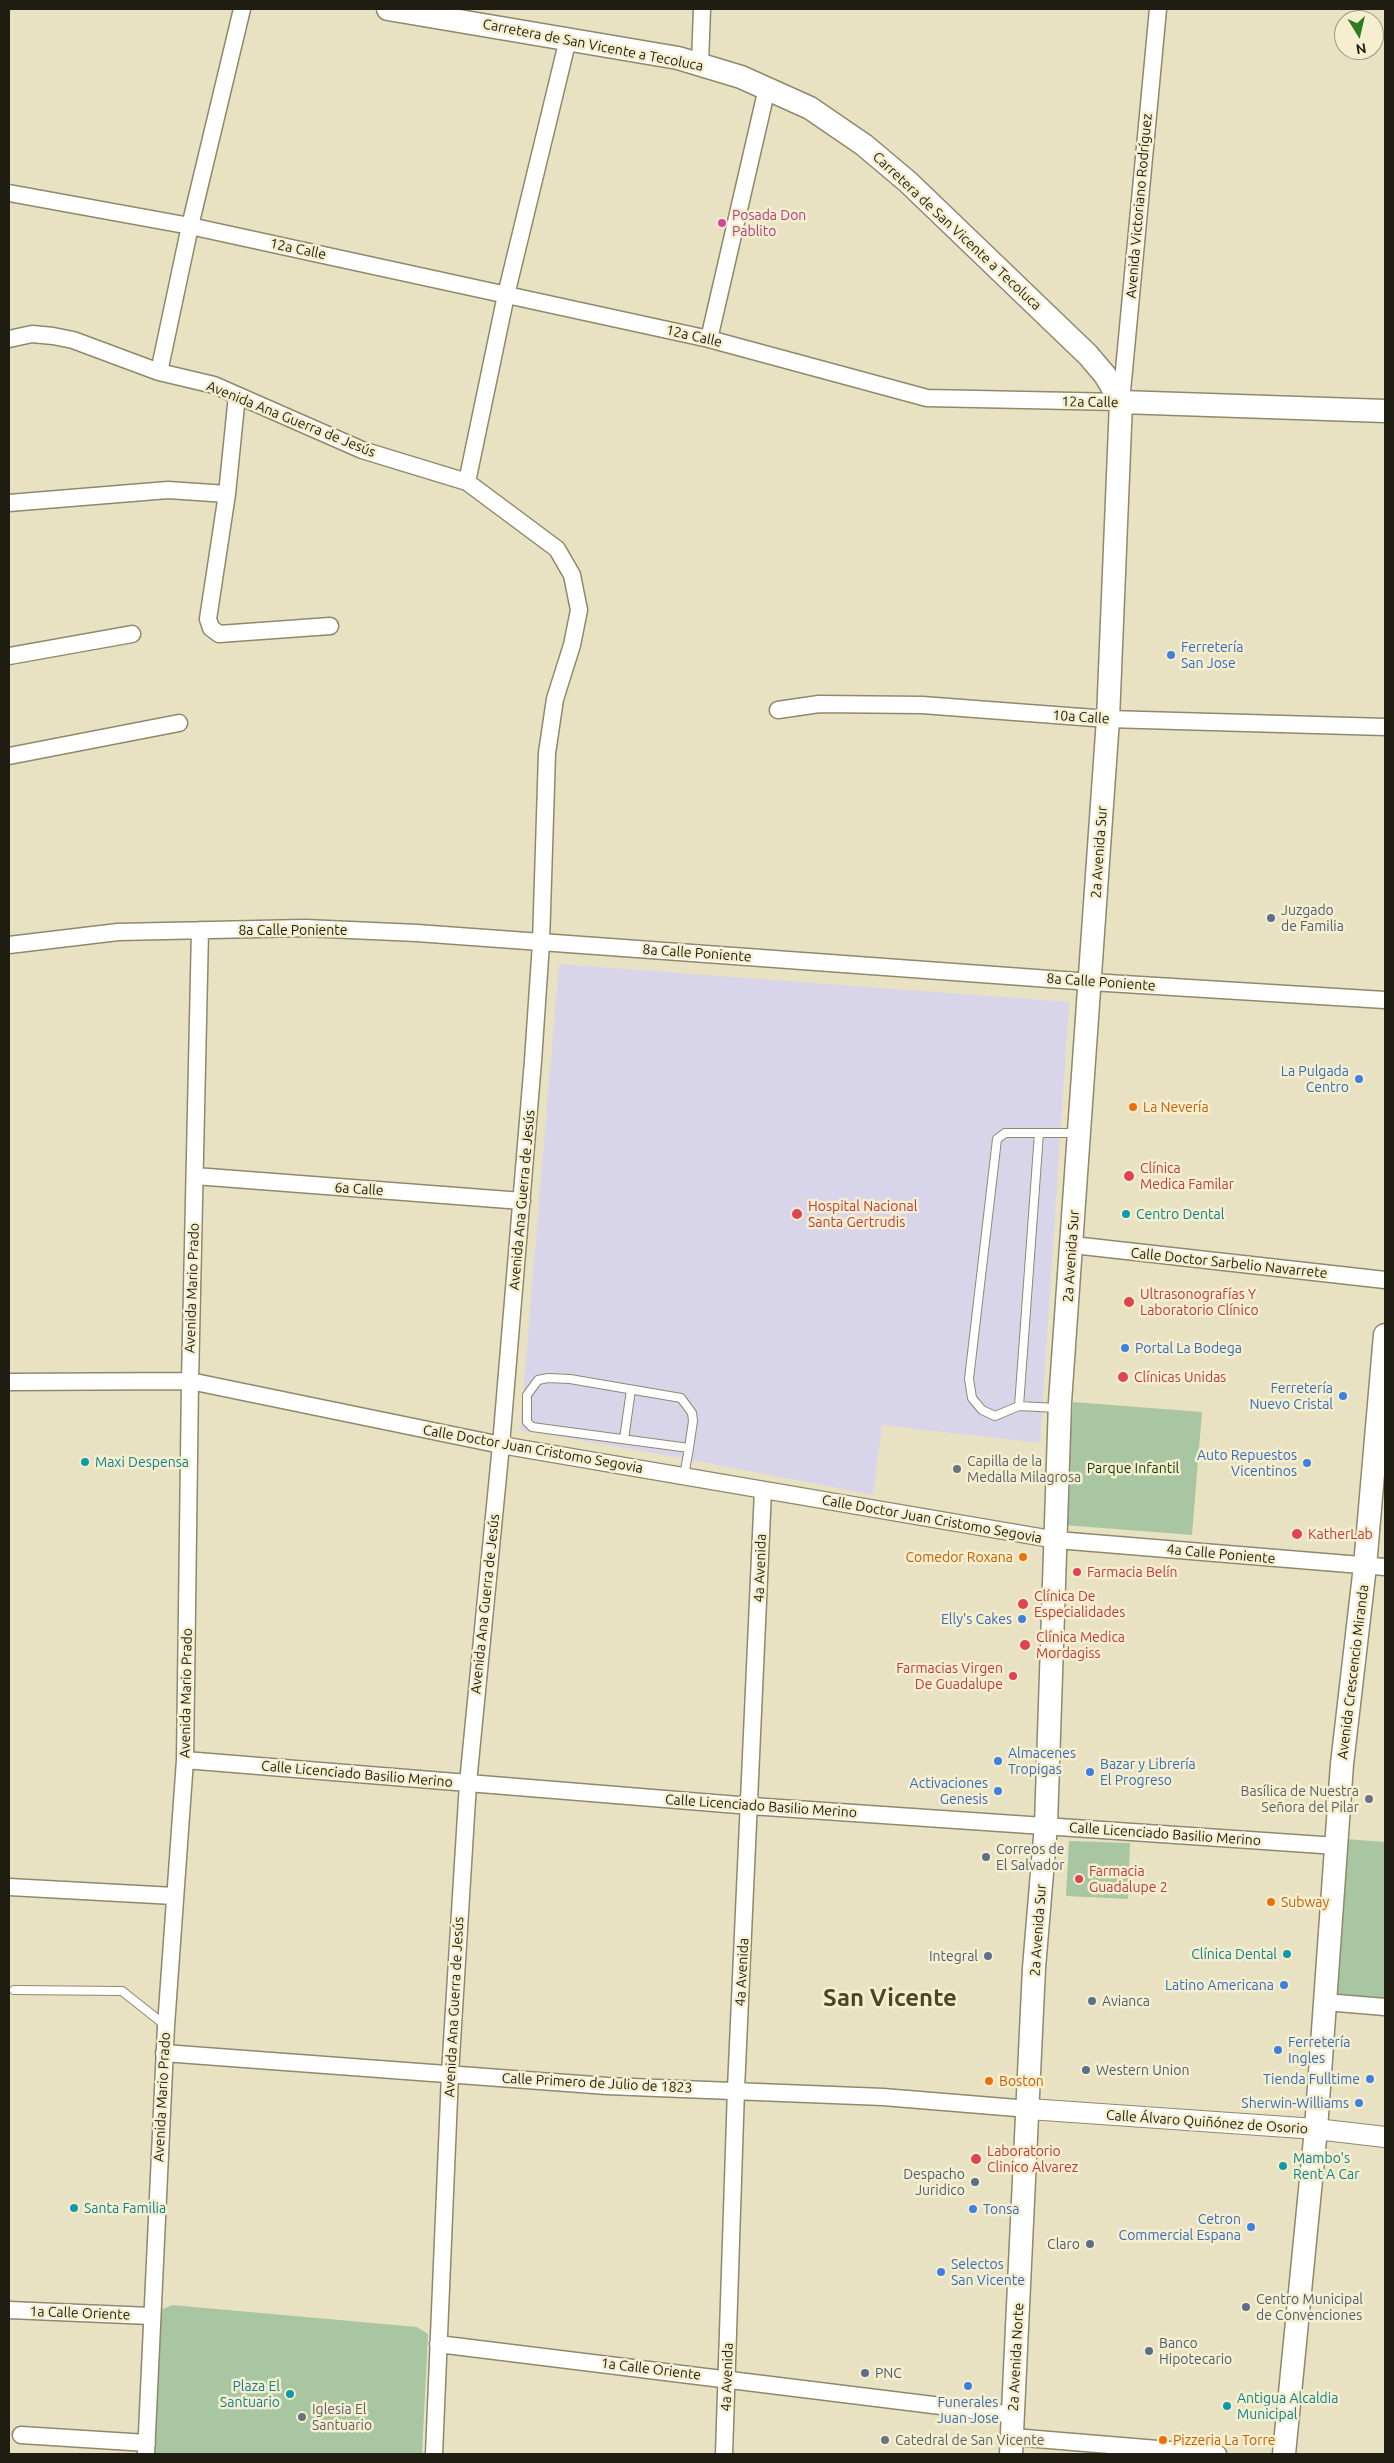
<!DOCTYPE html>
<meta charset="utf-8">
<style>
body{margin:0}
#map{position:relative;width:1394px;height:2463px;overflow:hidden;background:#e9e2c2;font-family:Ubuntu,sans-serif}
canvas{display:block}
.frame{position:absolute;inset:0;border:10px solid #1f1c11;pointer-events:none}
.north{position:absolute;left:1334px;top:10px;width:50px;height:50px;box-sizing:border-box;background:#f6efcf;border:1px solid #a09b83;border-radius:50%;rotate:171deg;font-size:14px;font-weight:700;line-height:20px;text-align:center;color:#1f1c11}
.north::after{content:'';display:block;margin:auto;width:18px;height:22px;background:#2d7b23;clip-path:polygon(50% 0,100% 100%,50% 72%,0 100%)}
</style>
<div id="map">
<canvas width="1394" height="2463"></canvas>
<div class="frame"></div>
<div class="north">N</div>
</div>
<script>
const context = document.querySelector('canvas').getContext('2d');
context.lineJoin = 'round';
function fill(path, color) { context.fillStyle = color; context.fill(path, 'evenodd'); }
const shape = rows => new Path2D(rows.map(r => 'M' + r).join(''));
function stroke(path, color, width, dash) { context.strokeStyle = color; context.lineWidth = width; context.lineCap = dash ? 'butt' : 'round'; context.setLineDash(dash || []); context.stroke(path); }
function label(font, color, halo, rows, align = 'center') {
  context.font = font + ' Ubuntu,sans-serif'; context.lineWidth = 5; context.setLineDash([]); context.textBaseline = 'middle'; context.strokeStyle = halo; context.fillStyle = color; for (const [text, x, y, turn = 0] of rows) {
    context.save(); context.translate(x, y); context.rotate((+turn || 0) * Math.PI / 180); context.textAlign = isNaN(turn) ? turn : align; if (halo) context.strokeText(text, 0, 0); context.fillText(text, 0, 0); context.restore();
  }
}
fill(shape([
 [559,964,1069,1002,1040,1443,882,1425,873,1495,688,1459,520,1430]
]), '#d8d4ea');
fill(shape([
 [1073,1402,1202,1412,1192,1535,1064,1525],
 [1346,1839,1385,1842,1385,2000,1335,1996],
 [1069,1841,1130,1843,1128,1899,1066,1896],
 [9,2304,161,2310,172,2305,417,2327,428,2334,422,2454,153,2454,157,2325,9,2319]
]), '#a8c6a2');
const service = shape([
 [1039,1133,1019,1406,995,1416,982,1410,972,1398,969,1379,997,1139,1005,1133,1076,1133],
 [1019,1406,1057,1408],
 [624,1439,631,1390],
 [684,1476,689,1448,693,1421,692,1413,681,1398,570,1379,548,1378,538,1380,527,1395,527,1422,532,1427,689,1448],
 [14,1990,122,1991,165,2025]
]);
const minor = shape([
 [700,64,702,9],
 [9,193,190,226,709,339,927,398,1121,402,1158,9],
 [9,339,32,334,53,336,73,340,159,372,214,385,362,450,467,482,557,549,572,575,579,610,572,645,555,699,547,753,541,943,533,1061,501,1445,468,1783,450,2074,434,2454],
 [709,339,767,88],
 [159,372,190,226,242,9],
 [237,395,227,494,208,619,211,628,219,634,330,626],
 [467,482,506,295,568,39],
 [9,503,168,490,227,494],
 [9,656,132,634],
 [778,710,819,704,922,705,1108,719,1385,727],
 [9,756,179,723],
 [9,945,118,932,305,928,417,933,1091,982,1385,1000],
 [195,1176,522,1201],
 [1073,1245,1385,1280],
 [9,1382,190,1381,501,1445,1057,1540,1385,1567],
 [185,1760,751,1806,1337,1846],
 [9,1887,174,1896],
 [1325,2002,1385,2007],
 [164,2053,607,2086,883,2097,1029,2109],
 [9,2310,151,2316],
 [438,2344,1014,2415],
 [21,2435,147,2443],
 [1013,2437,1218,2454],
 [146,2454,166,2026,185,1760,190,1381,200,930],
 [724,2454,736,2089,763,1490]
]);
const tertiary = shape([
 [1029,2109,1316,2129,1385,2137]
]);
const secondary = shape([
 [388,9,678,58,741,77,810,108,864,145,908,182,1088,355,1105,375,1121,402],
 [1121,402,1385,411],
 [1011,2454,1034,1968,1046,1825,1060,1402,1108,719,1121,402],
 [1284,2454,1316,2129,1342,1764,1365,1566,1385,1335]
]);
stroke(service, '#8f886b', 10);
stroke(minor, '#8f886b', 19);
stroke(tertiary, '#8f886b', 22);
stroke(secondary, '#8f886b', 25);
stroke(service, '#fff', 8);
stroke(minor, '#fff', 16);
stroke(tertiary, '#fff', 20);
stroke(secondary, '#fff', 22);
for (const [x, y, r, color] of [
 [722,223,5,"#d1479c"],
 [1171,655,5,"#3f7fe0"],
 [1271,918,5,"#5c6f8a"],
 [1359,1079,5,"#3f7fe0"],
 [1133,1107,5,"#e8710a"],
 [1129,1176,6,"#e0444e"],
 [797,1214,6,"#e0444e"],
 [1126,1214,5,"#0f9aa8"],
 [1129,1302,6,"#e0444e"],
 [1125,1348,5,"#3f7fe0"],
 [1123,1377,6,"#e0444e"],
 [1343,1396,5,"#3f7fe0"],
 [85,1462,5,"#0f9aa8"],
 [1307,1463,5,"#3f7fe0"],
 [957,1469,5,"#6b7280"],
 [1297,1534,6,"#e0444e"],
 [1023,1557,5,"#e8710a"],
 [1077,1572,5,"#e0444e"],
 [1023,1604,6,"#e0444e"],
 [1022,1619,5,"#3f7fe0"],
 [1025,1645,6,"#e0444e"],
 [1013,1676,5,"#e0444e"],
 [998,1761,5,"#3f7fe0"],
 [1090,1772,5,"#3f7fe0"],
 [998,1791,5,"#3f7fe0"],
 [1369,1799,5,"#6b7280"],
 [986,1857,5,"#5c6f8a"],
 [1079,1879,5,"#e0444e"],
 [1271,1902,5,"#e8710a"],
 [1287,1954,5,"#0f9aa8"],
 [988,1956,5,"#5c6f8a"],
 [1284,1985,5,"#3f7fe0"],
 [1092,2001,5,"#5c6f8a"],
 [1278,2050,5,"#3f7fe0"],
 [1086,2070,5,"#5c6f8a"],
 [1370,2079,5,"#3f7fe0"],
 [989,2081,5,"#e8710a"],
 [1359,2103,5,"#3f7fe0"],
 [976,2159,6,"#e0444e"],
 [1283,2166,5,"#0f9aa8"],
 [975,2182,5,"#5c6f8a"],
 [74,2208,5,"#0f9aa8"],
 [973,2209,5,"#3f7fe0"],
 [1251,2227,5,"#3f7fe0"],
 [1090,2244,5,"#5c6f8a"],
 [941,2272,5,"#3f7fe0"],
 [1246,2307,5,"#5c6f8a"],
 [1149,2351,5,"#5c6f8a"],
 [865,2373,5,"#5c6f8a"],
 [968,2386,5,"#3f7fe0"],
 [290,2394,5,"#0f9aa8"],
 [1227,2406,5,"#0f9aa8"],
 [302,2417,5,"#6b7280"],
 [885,2440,5,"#6b7280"],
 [1163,2440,5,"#e8710a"]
]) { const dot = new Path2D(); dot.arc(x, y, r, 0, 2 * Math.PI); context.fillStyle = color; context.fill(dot); stroke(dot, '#f6efcf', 2); }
label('14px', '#1f1c11', '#f6efcf', [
 ["Carretera de San Vicente a Tecoluca",593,45,11],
 ["Avenida Victoriano Rodríguez",1139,206,-85],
 ["Carretera de San Vicente a Tecoluca",957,231,43],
 ["12a Calle",298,249,12],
 ["12a Calle",694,336,13],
 ["12a Calle",1090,402,1],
 ["Avenida Ana Guerra de Jesús",291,419,22],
 ["10a Calle",1081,717,4],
 ["2a Avenida Sur",1099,852,-86],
 ["8a Calle Poniente",293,930],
 ["8a Calle Poniente",697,953,4],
 ["8a Calle Poniente",1101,982,4],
 ["6a Calle",359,1189,4],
 ["Avenida Ana Guerra de Jesús",522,1200,-85],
 ["2a Avenida Sur",1071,1256,-86],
 ["Calle Doctor Sarbelio Navarrete",1229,1263,6],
 ["Avenida Mario Prado",192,1288,-88],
 ["Calle Doctor Juan Cristomo Segovia",533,1449,10],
 ["Calle Doctor Juan Cristomo Segovia",932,1519,10],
 ["4a Calle Poniente",1221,1554,5],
 ["4a Avenida",760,1568,-88],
 ["Avenida Ana Guerra de Jesús",485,1604,-84],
 ["Avenida Crescencio Miranda",1353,1672,-83],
 ["Avenida Mario Prado",186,1693,-89],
 ["Calle Licenciado Basilio Merino",357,1774,5],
 ["Calle Licenciado Basilio Merino",761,1806,4],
 ["Calle Licenciado Basilio Merino",1165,1834,4],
 ["2a Avenida Sur",1038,1930,-86],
 ["4a Avenida",742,1972,-87],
 ["Avenida Ana Guerra de Jesús",454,2007,-87],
 ["Calle Primero de Julio de 1823",597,2083,3],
 ["Avenida Mario Prado",162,2097,-87],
 ["Calle Álvaro Quiñónez de Osorio",1207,2122,4],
 ["1a Calle Oriente",80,2313,2],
 ["2a Avenida Norte",1016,2357,-87],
 ["1a Calle Oriente",651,2369,7],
 ["4a Avenida",727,2377,-88]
]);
label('14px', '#b23c85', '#f6efcf', [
 ["Posada Don",732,215],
 ["Pablito",732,231]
], 'left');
label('14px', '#366cbe', '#f6efcf', [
 ["Ferretería",1181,647,"left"],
 ["San Jose",1181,663,"left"],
 ["La Pulgada",1349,1071],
 ["Centro",1349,1087],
 ["Portal La Bodega",1135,1348,"left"],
 ["Ferretería",1333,1388],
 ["Nuevo Cristal",1333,1404],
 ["Auto Repuestos",1297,1455],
 ["Vicentinos",1297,1471],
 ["Elly's Cakes",1012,1619],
 ["Almacenes",1008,1753,"left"],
 ["Tropigas",1008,1769,"left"],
 ["Bazar y Librería",1100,1764,"left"],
 ["El Progreso",1100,1780,"left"],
 ["Activaciones",988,1783],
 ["Genesis",988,1799],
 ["Latino Americana",1274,1985],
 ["Ferretería",1288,2042,"left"],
 ["Ingles",1288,2058,"left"],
 ["Tienda Fulltime",1360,2079],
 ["Sherwin-Williams",1349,2103],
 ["Tonsa",983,2209,"left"],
 ["Cetron",1241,2219],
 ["Commercial Espana",1241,2235],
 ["Selectos",951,2264,"left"],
 ["San Vicente",951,2280,"left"],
 ["Funerales",968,2402,"center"],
 ["Juan Jose",968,2418,"center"]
], 'right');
label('14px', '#4e5e75', '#f6efcf', [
 ["Juzgado",1281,910],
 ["de Familia",1281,926],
 ["Correos de",996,1849],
 ["El Salvador",996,1865],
 ["Integral",978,1956,"right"],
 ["Avianca",1102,2001],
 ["Western Union",1096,2070],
 ["Despacho",965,2174,"right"],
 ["Juridico",965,2190,"right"],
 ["Claro",1080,2244,"right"],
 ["Centro Municipal",1256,2299],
 ["de Convenciones",1256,2315],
 ["Banco",1159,2343],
 ["Hipotecario",1159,2359],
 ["PNC",875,2373]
], 'left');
label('14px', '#c56008', '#f6efcf', [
 ["La Nevería",1143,1107],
 ["Comedor Roxana",1013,1557,"right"],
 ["Subway",1281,1902],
 ["Boston",999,2081],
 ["Pizzeria La Torre",1173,2440]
], 'left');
label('14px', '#be3a42', '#f6efcf', [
 ["Clínica",1140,1168],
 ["Medica Familar",1140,1184],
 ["Hospital Nacional",808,1206],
 ["Santa Gertrudis",808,1222],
 ["Ultrasonografías Y",1140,1294],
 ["Laboratorio Clínico",1140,1310],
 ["Clínicas Unidas",1134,1377],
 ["KatherLab",1308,1534],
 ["Farmacia Belín",1087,1572],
 ["Clínica De",1034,1596],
 ["Especialidades",1034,1612],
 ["Clínica Medica",1036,1637],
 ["Mordagiss",1036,1653],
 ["Farmacias Virgen",1003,1668,"right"],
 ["De Guadalupe",1003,1684,"right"],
 ["Farmacia",1089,1871],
 ["Guadalupe 2",1089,1887],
 ["Laboratorio",987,2151],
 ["Clinico Alvarez",987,2167]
], 'left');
label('14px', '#0d838f', '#f6efcf', [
 ["Centro Dental",1136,1214],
 ["Maxi Despensa",95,1462],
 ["Clínica Dental",1277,1954,"right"],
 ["Mambo's",1293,2158],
 ["Rent A Car",1293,2174],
 ["Santa Familia",84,2208],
 ["Plaza El",280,2386,"right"],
 ["Santuario",280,2402,"right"],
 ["Antigua Alcaldia",1237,2398],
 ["Municipal",1237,2414]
], 'left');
label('14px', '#5b616d', '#f6efcf', [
 ["Capilla de la",967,1461],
 ["Medalla Milagrosa",967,1477],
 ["Basílica de Nuestra",1359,1791,"right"],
 ["Señora del Pilar",1359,1807,"right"],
 ["Iglesia El",312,2409],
 ["Santuario",312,2425],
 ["Catedral de San Vicente",895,2440]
], 'left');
label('14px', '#113b07', '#f6efcf', [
 ["Parque Infantil",1133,1468]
]);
label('bold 24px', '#4b452a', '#f6efcf', [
 ["San Vicente",890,1998]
]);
</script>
